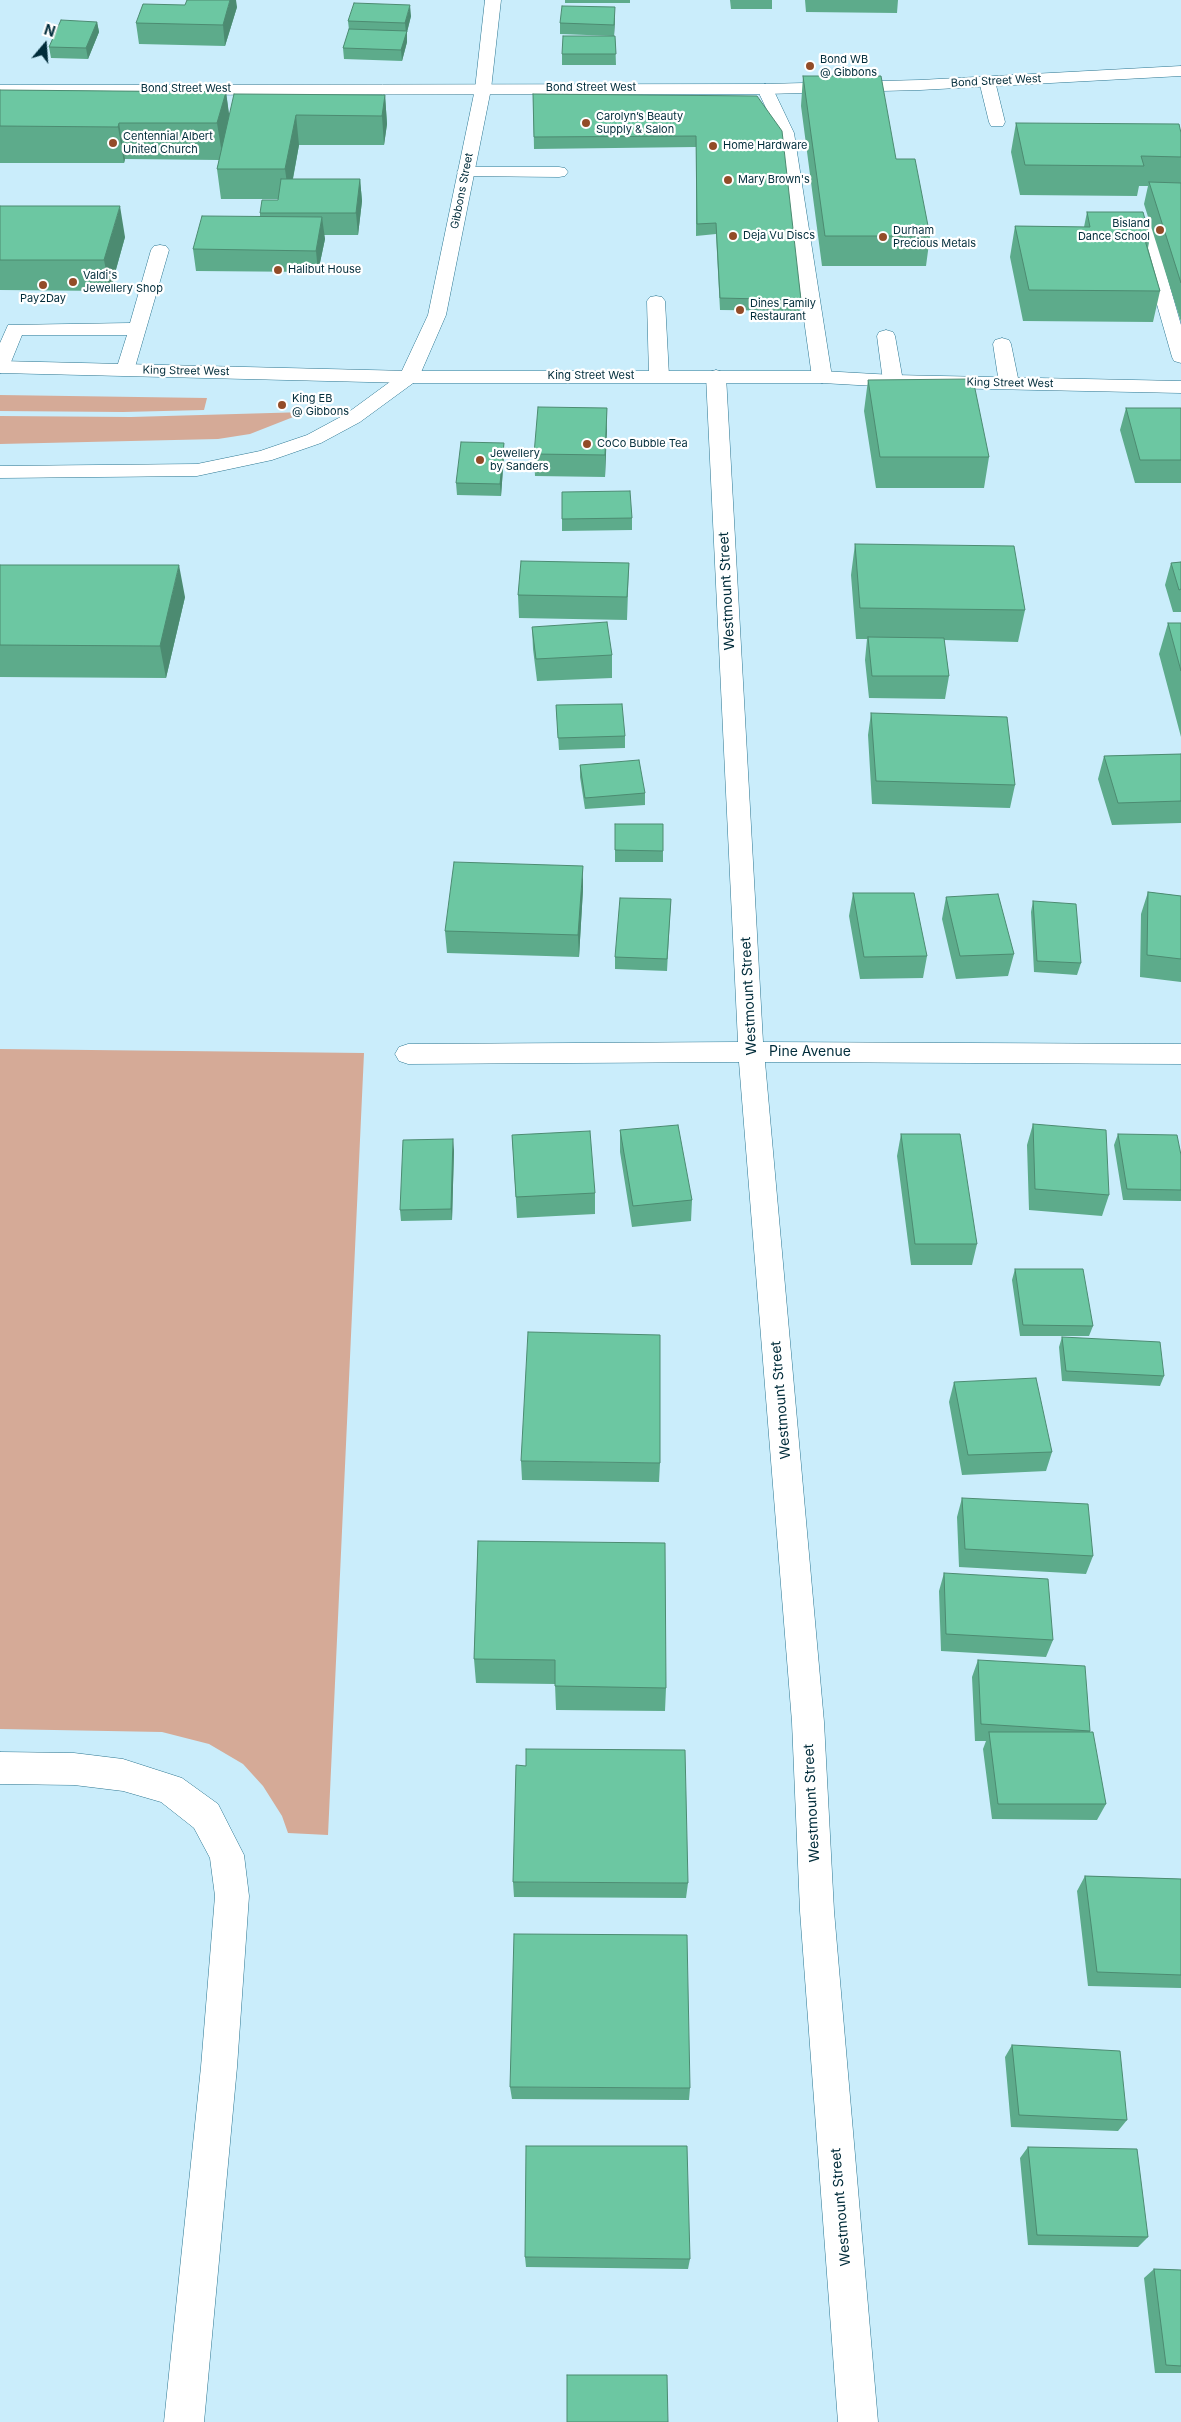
<!DOCTYPE html>
<meta charset="utf-8">
<style>
body{margin:0}
#map{position:relative;width:1181px;height:2422px;overflow:hidden;background:#caedfb;font-family:Inter,sans-serif}
canvas{display:block}
.north{position:absolute;left:20px;top:20px;width:50px;height:50px;-webkit-text-stroke:4px #fff;paint-order:stroke;rotate:18deg;font-size:14px;font-weight:700;line-height:20px;text-align:center;color:#002c3a}
.north::after{content:'';display:block;margin:auto;width:18px;height:22px;background:#002c3a;clip-path:polygon(50% 0,100% 100%,50% 72%,0 100%)}
</style>
<div id="map">
<canvas width="1181" height="2422"></canvas>
<div class="north">N</div>
</div>
<script>
const context = document.querySelector('canvas').getContext('2d');
context.lineJoin = 'round';
function fill(path, color) { context.fillStyle = color; context.fill(path, 'evenodd'); }
const shape = rows => new Path2D(rows.map(r => 'M' + r).join(''));
function stroke(path, color, width, dash) { context.strokeStyle = color; context.lineWidth = width; context.lineCap = dash ? 'butt' : 'round'; context.setLineDash(dash || []); context.stroke(path); }
function label(font, color, halo, rows, align = 'center') {
  context.font = font + ' Inter,sans-serif'; context.lineWidth = 4.5; context.setLineDash([]); context.textBaseline = 'middle'; context.strokeStyle = halo; context.fillStyle = color; for (const [text, x, y, turn = 0] of rows) {
    context.save(); context.translate(x, y); context.rotate((+turn || 0) * Math.PI / 180); context.textAlign = isNaN(turn) ? turn : align; if (halo) context.strokeText(text, 0, 0); context.fillText(text, 0, 0); context.restore();
  }
}
fill(shape([
 [0,395,207,398,204,410,123,412,0,411],
 [306,412,250,434,218,439,0,444,0,416,131,417],
 [0,1049,364,1053,328,1835,288,1833,282,1816,263,1786,243,1764,209,1744,162,1732,0,1729]
]), '#d5aa97');
const service = shape([
 [987,76,993,78,995,81,1005,122,1003,126,991,126,989,122,979,81,981,78,987,76],
 [765,84,771,86,773,89,794,133,832,377,829,381,822,383,815,381,812,377,778,133,757,89,759,86,765,84],
 [466,167,559,167,565,168,568,172,565,176,559,177,460,176,457,172,460,168,466,167],
 [1143,219,1149,220,1152,224,1181,325,1181,363,1174,361,1172,357,1134,224,1137,220,1143,219],
 [160,245,166,246,169,250,133,374,119,374,116,370,127,335,22,335,9,367,7,371,0,373,0,343,8,325,130,323,151,250,154,246,160,245],
 [656,296,662,297,665,301,669,376,666,380,659,382,652,380,649,376,647,301,650,297,656,296],
 [886,330,893,332,895,336,903,381,900,385,893,387,886,385,883,381,877,336,879,332,886,330],
 [1002,338,1009,340,1011,344,1019,383,1016,387,1009,389,1002,387,999,383,993,344,995,340,1002,338],
 [409,371,416,373,419,377,416,381,360,422,321,443,272,460,197,476,0,478,0,466,197,464,260,451,307,435,346,414,402,373,409,371],
 [0,1752,74,1753,123,1759,182,1778,218,1804,244,1855,249,1896,237,2067,204,2422,164,2422,201,2067,215,1896,210,1858,194,1828,161,1802,123,1791,74,1785,0,1784,0,1752]
]);
const minor = shape([
 [485,0,501,0,491,89,446,315,419,377,416,381,409,383,402,381,399,377,428,315,475,89,485,0],
 [716,370,723,372,726,376,763,1042,1181,1044,1181,1064,765,1062,824,1722,834,1911,878,2422,838,2422,800,1911,792,1722,739,1062,408,1064,399,1061,395,1054,399,1047,408,1044,738,1042,706,376,709,372,716,370]
]);
const primary = shape([
 [1181,66,1181,76,920,90,765,94,0,95,0,85,765,84,920,80,1181,66],
 [0,361,409,371,822,371,893,375,1181,381,1181,393,893,387,822,383,409,383,0,373,0,361]
]);
stroke(service, '#2c7691', 1);
stroke(minor, '#2c7691', 1);
stroke(primary, '#2c7691', 1);
fill(service, '#fff');
fill(minor, '#fff');
fill(primary, '#fff');
fill(shape([
 [565,0,630,0,630,3,565,3],
 [730,0,772,0,772,9,731,9],
 [805,0,898,0,897,13,806,12],
 [237,7,225,46,139,44,136,23],
 [411,16,407,32,407,42,402,61,344,59,343,48,349,30,348,21],
 [615,18,614,36,560,34,560,23],
 [97,22,99,32,88,59,51,58,49,47],
 [615,36,616,65,562,65,562,54],
 [803,76,896,159,930,236,926,266,822,266,801,106],
 [0,90,226,92,229,116,385,95,387,124,384,145,299,145,293,179,360,179,362,201,358,235,324,235,325,239,318,272,196,271,193,249,260,216,260,213,278,200,278,199,221,199,217,169,219,160,125,159,124,163,0,163],
 [533,94,757,96,801,300,800,311,720,310,716,234,696,236,696,147,534,149],
 [1016,123,1181,133,1181,322,1144,204,1148,186,1139,186,1137,196,1020,195,1011,152],
 [0,206,125,237,110,291,0,290],
 [1087,212,1150,237,1148,248,1160,291,1153,322,1023,321,1010,257,1015,226,1084,227],
 [868,380,989,457,984,488,876,488,864,411],
 [607,408,605,477,535,476,534,454],
 [1126,408,1181,408,1181,483,1135,483,1120,430],
 [504,443,504,455,501,496,457,495,456,483],
 [562,492,632,518,632,530,562,531],
 [855,544,1025,610,1018,642,944,640,949,676,945,699,869,698,865,660,867,639,856,639,851,575],
 [1181,562,1181,612,1173,612,1165,585,1171,563],
 [629,563,627,620,519,618,518,595],
 [0,565,185,597,166,678,0,677],
 [1168,623,1181,623,1181,737,1159,654],
 [532,627,612,655,612,678,537,681,533,649],
 [556,705,625,736,625,748,559,750],
 [871,713,1015,785,1010,808,872,804,868,735],
 [1181,754,1181,823,1112,825,1098,779,1104,756],
 [580,765,645,793,645,805,585,809,580,777],
 [615,824,663,851,663,862,615,862],
 [583,889,579,957,447,953,445,931],
 [1148,892,1181,896,1181,982,1140,977,1141,914],
 [853,893,927,956,923,978,860,979,849,916],
 [946,897,1014,954,1008,976,956,979,942,919],
 [671,899,667,971,615,969,615,957],
 [1033,901,1081,963,1077,975,1034,972,1031,912],
 [1033,1124,1109,1195,1102,1216,1029,1210,1027,1145],
 [620,1130,692,1200,691,1221,632,1227,620,1152],
 [901,1134,977,1244,972,1265,911,1265,897,1156],
 [1118,1134,1181,1155,1181,1201,1123,1200,1114,1145],
 [512,1135,595,1193,595,1214,517,1218],
 [454,1150,452,1220,401,1221,400,1210],
 [1015,1269,1093,1326,1089,1336,1020,1336,1012,1280],
 [1062,1337,1164,1376,1160,1386,1062,1381,1059,1347],
 [954,1382,1052,1452,1046,1471,962,1475,949,1402],
 [521,1461,660,1463,659,1482,522,1480],
 [962,1498,1093,1556,1086,1574,959,1567,957,1517],
 [478,1541,666,1688,665,1711,556,1710,555,1684,476,1683,474,1659],
 [944,1573,1053,1640,1046,1657,941,1651,939,1591],
 [978,1660,1090,1731,1090,1732,1106,1804,1097,1820,992,1819,983,1749,986,1741,975,1741,972,1677],
 [1085,1876,1181,1879,1181,1988,1088,1986,1077,1891],
 [513,1882,688,1883,686,1898,514,1897],
 [1012,2045,1127,2120,1118,2131,1011,2127,1005,2057],
 [510,2087,690,2088,689,2100,512,2099],
 [1028,2147,1148,2237,1138,2247,1028,2245,1020,2158],
 [525,2257,690,2259,688,2269,526,2267],
 [1154,2269,1181,2270,1181,2373,1155,2373,1144,2278]
]), '#5dab8b');
fill(shape([
 [230,0,236,0,237,7,225,46,223,25],
 [410,5,411,16,407,32,407,42,402,61,401,50,406,33,405,23],
 [615,7,615,18,614,36,614,25],
 [97,22,99,32,88,59,86,48],
 [226,92,231,128,223,160,217,123],
 [385,95,387,124,384,145,382,116],
 [296,115,299,145,289,199,285,169],
 [119,123,125,159,124,163,118,127],
 [360,179,362,201,358,235,356,213],
 [120,206,125,237,110,291,104,260],
 [322,217,325,239,318,272,316,251],
 [607,408,607,431,605,477,605,455],
 [504,443,504,455,501,496,500,484],
 [179,565,185,597,166,678,160,646],
 [583,866,583,889,579,957,578,935],
 [453,1139,454,1150,452,1220,451,1209]
]), '#4c8b71');
const building = shape([
 [187,0,230,0,223,25,136,23,143,4,185,5,187,0],
 [354,3,410,5,405,23,348,21,354,3],
 [562,6,615,7,614,25,560,23,562,6],
 [61,20,97,22,86,48,49,47,61,20],
 [349,29,407,31,401,50,343,48,349,29],
 [563,36,615,36,616,54,562,54,563,36],
 [803,76,881,76,896,159,915,159,930,236,825,236,803,76],
 [0,90,226,92,217,123,119,123,118,127,0,126,0,90],
 [234,94,385,95,382,116,296,115,285,169,217,169,234,94],
 [533,94,757,96,782,131,801,300,720,298,716,223,697,224,696,136,534,137,533,94],
 [1016,123,1179,124,1181,133,1181,157,1141,156,1144,166,1025,165,1016,123],
 [281,179,360,179,356,213,260,213,262,200,278,200,281,179],
 [1149,182,1181,183,1181,283,1149,182],
 [0,206,120,206,104,260,0,260,0,206],
 [1087,212,1143,212,1150,237,1144,237,1160,291,1029,290,1015,226,1090,227,1087,212],
 [202,216,322,217,316,251,193,249,202,216],
 [973,379,989,457,880,457,868,380,973,379],
 [538,407,607,408,605,455,534,454,538,407],
 [1126,408,1181,408,1181,460,1140,460,1126,408],
 [461,442,504,443,500,484,456,483,461,442],
 [630,491,632,518,562,519,562,492,630,491],
 [855,544,1014,546,1025,610,860,608,855,544],
 [521,561,629,563,627,597,518,595,521,561],
 [1181,562,1181,589,1179,590,1171,563,1181,562],
 [0,565,179,565,160,646,0,645,0,565],
 [607,622,612,655,536,659,532,627,607,622],
 [1168,623,1181,623,1181,671,1168,623],
 [868,637,944,638,949,676,872,676,868,637],
 [622,704,625,736,558,738,556,705,622,704],
 [871,713,1007,717,1015,785,876,781,871,713],
 [1181,754,1181,801,1118,803,1104,756,1181,754],
 [639,760,645,793,585,798,580,765,639,760],
 [615,824,663,824,663,851,615,850,615,824],
 [454,862,583,866,578,935,445,931,454,862],
 [1148,892,1181,896,1181,959,1147,955,1148,892],
 [853,893,914,893,927,956,864,957,853,893],
 [998,894,1014,954,960,956,946,897,998,894],
 [620,898,671,899,667,959,615,957,620,898],
 [1033,901,1076,904,1081,963,1037,961,1033,901],
 [1033,1124,1106,1130,1109,1195,1035,1189,1033,1124],
 [678,1125,692,1200,633,1206,620,1130,678,1125],
 [590,1131,595,1193,516,1197,512,1135,590,1131],
 [901,1134,960,1134,977,1244,915,1244,901,1134],
 [1118,1134,1177,1135,1181,1155,1181,1190,1127,1189,1118,1134],
 [453,1139,451,1209,400,1210,403,1140,453,1139],
 [1015,1269,1083,1269,1093,1326,1023,1325,1015,1269],
 [528,1332,660,1335,660,1463,521,1461,528,1332],
 [1062,1337,1160,1342,1164,1376,1066,1371,1062,1337],
 [1036,1378,1052,1452,968,1455,954,1382,1036,1378],
 [962,1498,1088,1504,1093,1556,965,1549,962,1498],
 [478,1541,665,1543,666,1688,555,1686,555,1660,474,1659,478,1541],
 [944,1573,1048,1579,1053,1640,946,1634,944,1573],
 [978,1660,1085,1666,1090,1731,981,1724,978,1660],
 [989,1732,1093,1732,1106,1804,998,1804,989,1732],
 [526,1749,685,1750,688,1883,513,1882,516,1765,526,1766,526,1749],
 [1085,1876,1181,1879,1181,1975,1097,1972,1085,1876],
 [514,1934,687,1935,690,2088,510,2087,514,1934],
 [1012,2045,1120,2051,1127,2120,1019,2115,1012,2045],
 [526,2146,687,2146,690,2259,525,2257,526,2146],
 [1028,2147,1137,2149,1148,2237,1037,2235,1028,2147],
 [1154,2269,1181,2270,1181,2366,1166,2365,1154,2269],
 [567,2375,667,2375,668,2422,567,2422,567,2375]
]);
fill(building, '#6cc7a2');
stroke(building, '#4c8b71', 1);
for (const [x, y, r, color] of [
 [810,66,5,"#934c28"],
 [586,123,5,"#934c28"],
 [113,143,5,"#934c28"],
 [713,146,5,"#934c28"],
 [728,180,5,"#934c28"],
 [1160,230,5,"#934c28"],
 [733,236,5,"#934c28"],
 [883,237,5,"#934c28"],
 [278,270,5,"#934c28"],
 [73,282,5,"#934c28"],
 [43,285,5,"#934c28"],
 [740,310,5,"#934c28"],
 [282,405,5,"#934c28"],
 [587,444,5,"#934c28"],
 [480,460,5,"#934c28"]
]) { const dot = new Path2D(); dot.arc(x, y, r, 0, 2 * Math.PI); context.fillStyle = color; context.fill(dot); stroke(dot, '#fff', 2); }
label('11px', '#002c3a', '#fff', [
 ["Bond WB",820,60],
 ["@ Gibbons",820,73],
 ["Carolyn’s Beauty",596,117],
 ["Supply & Salon",596,130],
 ["Centennial Albert",123,137],
 ["United Church",123,150],
 ["Home Hardware",723,146],
 ["Mary Brown's",738,180],
 ["Bisland",1150,224,"right"],
 ["Dance School",1150,237,"right"],
 ["Durham",893,231],
 ["Precious Metals",893,244],
 ["Deja Vu Discs",743,236],
 ["Halibut House",288,270],
 ["Valdi's",83,276],
 ["Jewellery Shop",83,289],
 ["Pay2Day",43,299,"center"],
 ["Dines Family",750,304],
 ["Restaurant",750,317],
 ["King EB",292,399],
 ["@ Gibbons",292,412],
 ["CoCo Bubble Tea",597,444],
 ["Jewellery",490,454],
 ["by Sanders",490,467]
], 'left');
label('11px', '#002c3a', '#fff', [
 ["Bond Street West",996,81,-3],
 ["Bond Street West",591,88],
 ["Bond Street West",186,89],
 ["Gibbons Street",462,191,-79],
 ["King Street West",186,371,1],
 ["King Street West",591,376],
 ["King Street West",1010,383,1]
]);
label('14px', '#002c3a', '#fff', [
 ["Westmount Street",727,591,-93],
 ["Westmount Street",749,996,-93],
 ["Pine Avenue",810,1052],
 ["Westmount Street",781,1400,-95],
 ["Westmount Street",812,1803,-93],
 ["Westmount Street",841,2207,-95]
]);
</script>
